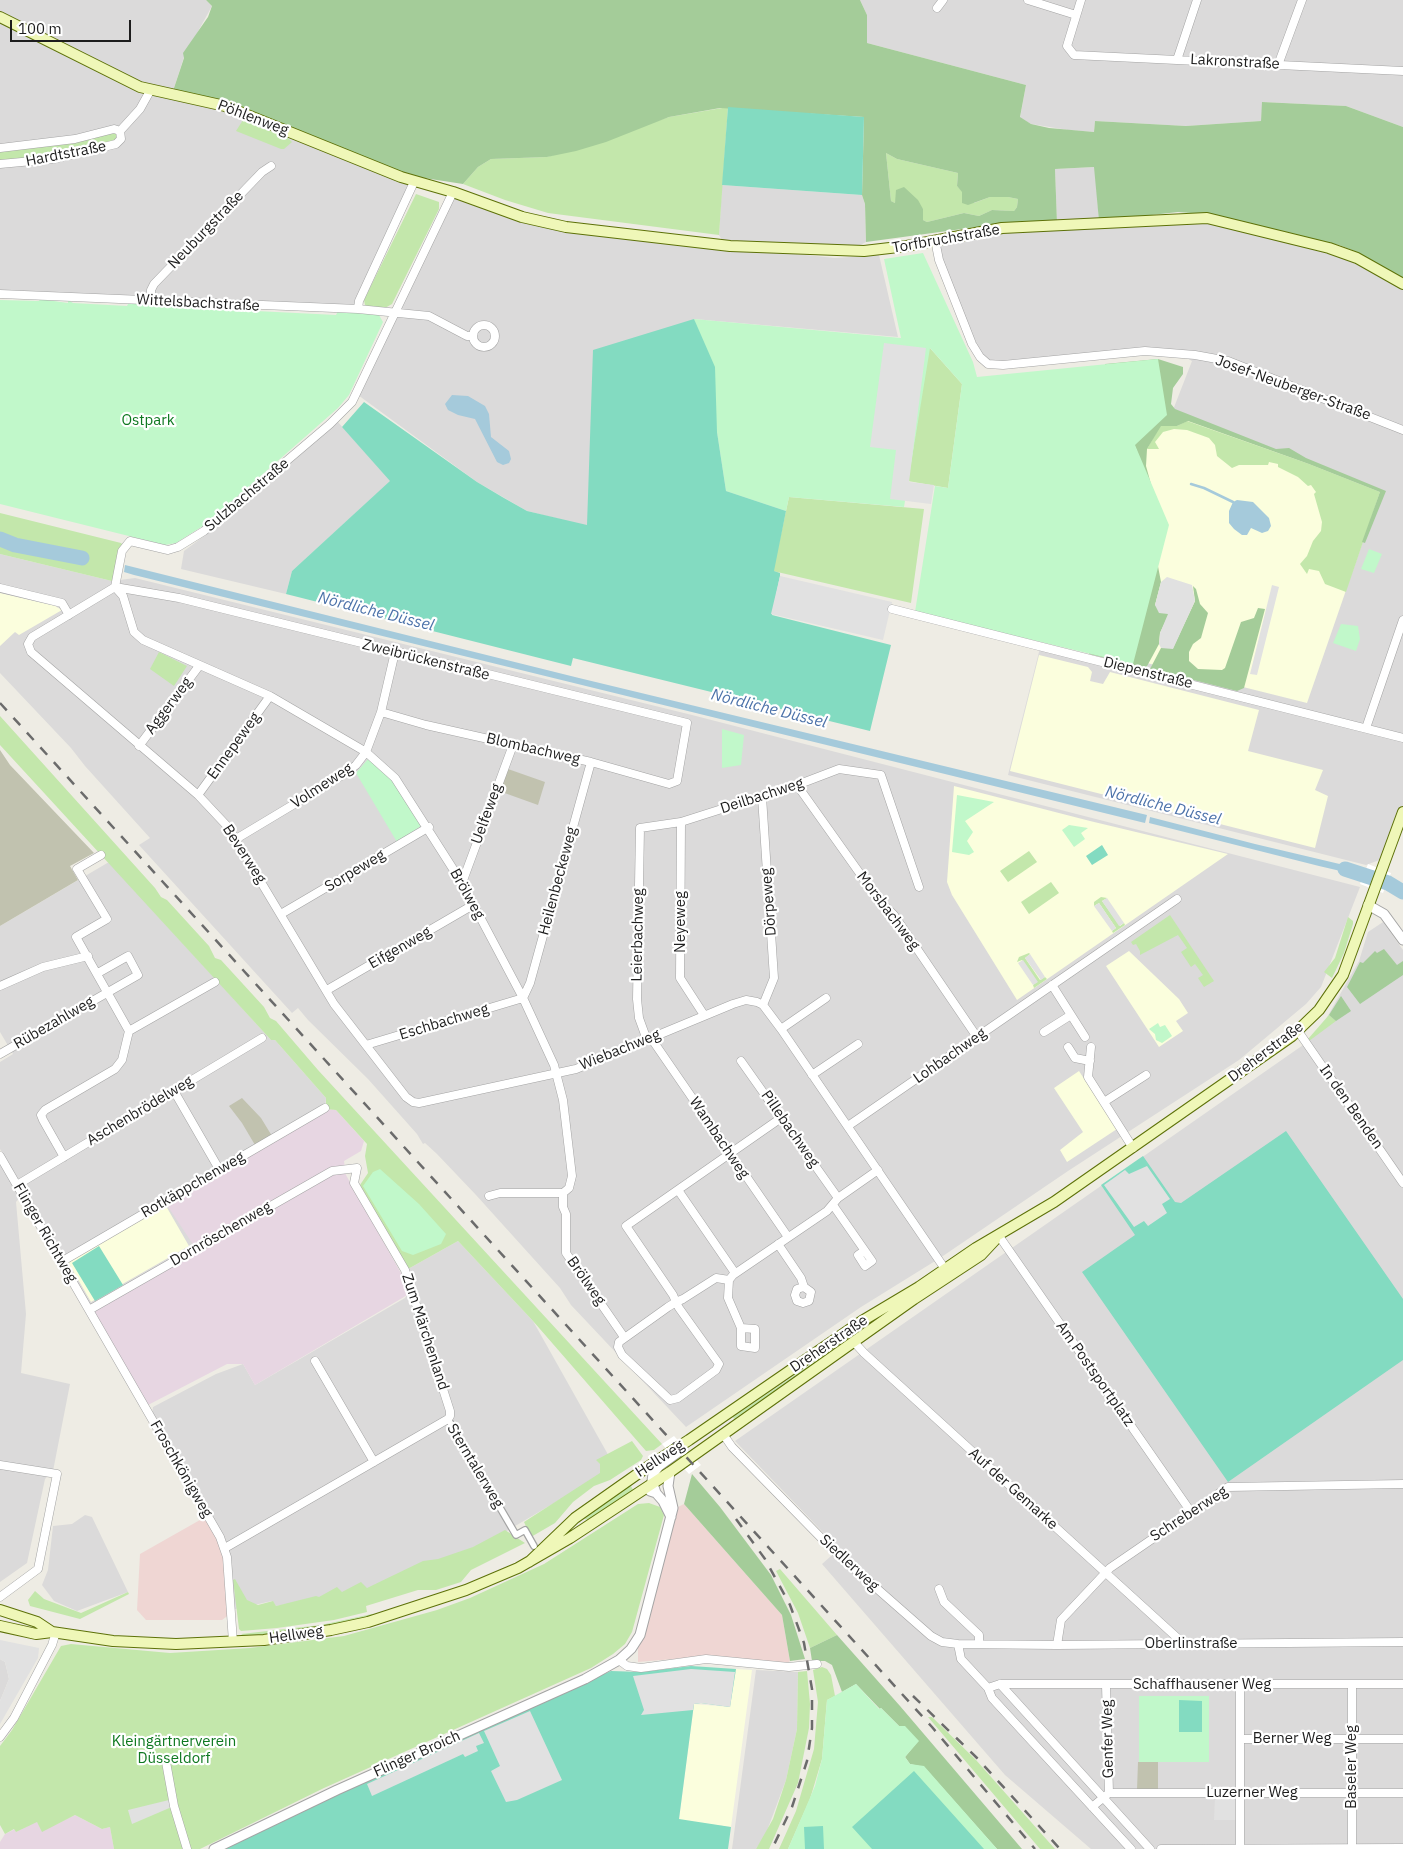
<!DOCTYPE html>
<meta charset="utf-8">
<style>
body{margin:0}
#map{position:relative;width:1403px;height:1849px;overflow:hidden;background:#eeece4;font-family:"IBM Plex Sans",sans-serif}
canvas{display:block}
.scale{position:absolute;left:10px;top:20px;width:121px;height:22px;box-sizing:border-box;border:2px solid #1d1d1d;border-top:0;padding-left:6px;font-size:15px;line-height:18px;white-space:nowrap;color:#1d1d1d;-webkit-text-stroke:4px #fff;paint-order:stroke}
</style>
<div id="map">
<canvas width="1403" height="1849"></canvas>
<div class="scale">100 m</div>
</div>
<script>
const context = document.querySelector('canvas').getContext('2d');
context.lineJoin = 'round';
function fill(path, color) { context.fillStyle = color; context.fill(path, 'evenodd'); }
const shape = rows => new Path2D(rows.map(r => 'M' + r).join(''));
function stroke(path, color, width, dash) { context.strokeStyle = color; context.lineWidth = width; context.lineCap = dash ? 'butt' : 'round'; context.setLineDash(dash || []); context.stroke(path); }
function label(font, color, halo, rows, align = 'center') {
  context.font = font + ' "IBM Plex Sans",sans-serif'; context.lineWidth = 4.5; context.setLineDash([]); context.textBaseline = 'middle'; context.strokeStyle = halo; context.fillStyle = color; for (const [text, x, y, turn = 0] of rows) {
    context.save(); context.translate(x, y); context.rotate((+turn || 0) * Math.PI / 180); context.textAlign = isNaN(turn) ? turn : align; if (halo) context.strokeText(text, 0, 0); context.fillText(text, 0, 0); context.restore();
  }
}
fill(shape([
 [0,0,206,0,212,6,184,57,173,91,152,89,0,15],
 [860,0,1403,0,1403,127,1346,106,1263,102,1261,121,1186,126,1095,121,1094,132,1068,130,1031,124,1020,118,1026,85,867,43,867,15],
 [0,19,117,78,222,107,409,183,355,308,0,292],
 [1095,167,1099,221,1057,223,1055,169],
 [722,185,862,195,865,204,866,242,857,247,722,240,719,235],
 [455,197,545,226,639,238,835,258,879,255,898,337,694,319,587,526,527,511,477,482,358,395],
 [1219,222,1328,248,1403,287,1403,806,1382,859,1366,865,1008,775,1040,648,1134,666,1169,525,1173,410,1192,361,1173,351,990,363,982,357,940,258,937,241,1005,229],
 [337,421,391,481,292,571,286,594,181,569,184,551,228,518],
 [0,554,112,581,135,578,692,715,1360,887,1321,987,1306,1004,1239,1060,1068,1171,940,1258,861,1307,686,1427,571,1305,560,1288,476,1195,437,1154,425,1143,423,1144,417,1134,368,1079,308,1020,298,1008,292,1013,139,845,150,838,85,766,71,748,0,673],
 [109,862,271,1040,275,1040,326,1098,325,1109,194,1246,89,1307,0,1149,0,1062,13,1054,0,1032,0,926],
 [1383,922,1403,950,1403,1849,1091,1849,1005,1775,822,1564,839,1549,735,1441,1306,1043,1326,1019,1359,961,1368,932],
 [0,1164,20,1197,16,1202,26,1314,21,1373,70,1384,53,1471,45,1479,27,1563,0,1582],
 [458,1241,533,1321,615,1467,500,1535,449,1559,360,1591,276,1606,272,1601,231,1610,226,1547,152,1415,153,1407,216,1374,243,1364,255,1385,405,1298,414,1284,408,1269],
 [85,1515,92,1517,128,1592,77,1611,54,1601,42,1585,48,1570,53,1526,72,1524],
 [0,1659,5,1662,9,1679,0,1701],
 [756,1670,798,1672,797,1729,786,1780,765,1836,756,1849,732,1849]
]), '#dbdada');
fill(shape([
 [684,1504,782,1615,790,1661,787,1663,709,1656,638,1662,638,1647,645,1633,668,1546,676,1508],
 [207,1516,225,1554,230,1614,222,1620,146,1620,137,1610,140,1554]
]), '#efd6d3');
fill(shape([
 [329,1109,336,1110,364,1141,361,1151,344,1161,346,1175,402,1275,409,1294,255,1385,243,1364,227,1364,148,1405,93,1311,194,1246,165,1202],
 [75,1815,102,1829,110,1827,114,1849,0,1849,0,1842,5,1834,15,1829,16,1832,37,1821,42,1831]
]), '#e7d6e2');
fill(shape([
 [1173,410,1380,492,1307,703,1135,660,1137,450],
 [0,593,55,606,62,610,19,635,15,632,0,646],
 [1039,655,1088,667,1092,672,1090,681,1103,684,1110,672,1259,710,1248,751,1323,770,1315,790,1328,796,1315,848,1010,771],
 [954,786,1090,821,1228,854,1017,1000,952,895,947,882],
 [1129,951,1179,999,1188,1013,1176,1021,1183,1031,1159,1047,1106,966],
 [1079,1071,1117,1129,1067,1162,1060,1150,1083,1132,1054,1088],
 [166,1206,189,1246,91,1302,68,1262],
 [736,1669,752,1670,731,1827,679,1820,694,1704,730,1707]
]), '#fbfedd');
fill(shape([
 [0,750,10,765,94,853,70,866,78,880,0,926],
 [508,769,545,782,538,805,499,791],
 [242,1098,261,1118,272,1136,255,1145,242,1123,229,1106],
 [1138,1762,1158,1762,1158,1790,1137,1790]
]), '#c1c2af');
fill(shape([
 [728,107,719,235,548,213,505,200,463,184,478,167,491,159,547,157,669,117],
 [243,120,288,138,292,142,284,149,281,149,236,131],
 [117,132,116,140,80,152,0,162,0,150,38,147],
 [886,153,897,159,958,173,957,186,974,203,990,197,1008,197,1018,199,1017,207,1014,211,992,210,979,216,964,213,927,222,923,220,923,209,897,196,895,203,891,201],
 [416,194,439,202,439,209,392,304,385,308,368,307,365,305,364,300],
 [929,347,962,384,948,488,908,481],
 [1187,421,1309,464,1380,492,1346,592,1325,584,1319,571,1309,569,1307,574,1300,564,1307,556,1313,541,1321,531,1322,522,1314,494,1316,492,1311,485,1308,486,1298,477,1278,467,1278,464,1269,462,1268,465,1239,465,1232,468,1217,456,1215,445,1209,438,1187,430,1174,429,1163,432,1155,442,1159,449,1147,449,1160,426,1177,426],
 [789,497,924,509,911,603,773,571],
 [0,513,121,543,123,545,112,581,0,554],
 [159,652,187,666,174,686,150,669],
 [0,716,155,888,161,897,167,900,209,946,215,958,221,960,264,1007,270,1018,276,1021,318,1070,662,1444,654,1450,646,1451,533,1321,458,1241,408,1269,360,1185,368,1173,365,1156,367,1144,336,1110,326,1109,326,1098,275,1040,271,1040,0,745],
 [1029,851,1037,862,1008,882,1000,871],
 [1051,882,1059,893,1029,914,1021,902],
 [1101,897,1107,898,1102,901,1120,926,1124,923,1125,925,1113,933,1112,931,1116,928,1099,903,1094,906,1094,902],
 [1170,915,1214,981,1204,987,1198,978,1203,975,1195,964,1191,967,1181,952,1187,948,1178,935,1140,955,1140,951,1136,944,1133,945,1131,942],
 [1348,917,1353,921,1353,924,1344,953,1332,978,1324,972,1335,958],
 [1029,953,1030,954,1025,958,1040,980,1045,977,1047,979,1034,988,1033,985,1037,982,1022,960,1017,962,1019,957],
 [1329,1015,1336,1021,1309,1041,1308,1039],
 [841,1344,841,1345,734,1419,733,1417],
 [632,1441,643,1456,641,1460,610,1480,594,1486,573,1502,555,1523,531,1537,524,1522,600,1473,600,1464,596,1460],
 [630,1484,633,1490,589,1520,584,1519],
 [649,1503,660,1507,664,1515,632,1632,625,1644,613,1654,591,1668,324,1788,200,1849,114,1849,110,1827,102,1829,75,1815,42,1832,37,1822,16,1832,14,1829,5,1834,0,1825,0,1746,12,1730,61,1646,71,1644,170,1653,250,1648,344,1636,437,1610,470,1598,544,1564,638,1504],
 [505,1530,525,1543,471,1570,461,1582,436,1590,418,1590,366,1606,367,1612,334,1620,277,1628,241,1631,239,1629,233,1580,235,1579,247,1600,258,1605,273,1601,276,1606,316,1596,319,1597,337,1587,342,1592,361,1582,367,1588,423,1561,438,1559,473,1547],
 [780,1569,837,1635,810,1648,798,1613,776,1571],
 [35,1591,44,1599,81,1613,128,1592,129,1594,80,1619,30,1606,28,1600],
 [372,1614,372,1616,316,1628,269,1635,246,1637,241,1634,321,1625],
 [822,1667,827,1669,831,1675,835,1696,827,1700,822,1759,810,1799,788,1849,779,1849,796,1811,814,1749,818,1702,813,1670],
 [807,1671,810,1704,809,1728,798,1783,769,1849,756,1849,773,1819,786,1780,797,1729,798,1672],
 [928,1717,932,1717,976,1760,1055,1849,1040,1849]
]), '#c3e7ab');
fill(shape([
 [206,0,860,0,867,15,867,43,1026,85,1020,117,1031,124,1049,128,1094,132,1095,121,1186,126,1261,121,1262,102,1346,106,1403,127,1403,278,1352,250,1339,245,1216,215,1178,212,1099,221,1094,167,1055,169,1057,223,999,224,866,242,865,204,862,195,864,117,720,108,669,117,606,142,576,151,547,157,491,159,478,167,463,184,411,176,173,91,184,58,183,53,208,17,212,6],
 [886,153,897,159,958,173,957,186,962,192,962,203,968,205,990,197,1008,197,1018,199,1017,207,1014,211,992,210,979,216,964,213,927,222,923,220,923,209,918,200,904,187,896,190,895,203,891,201],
 [1158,359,1183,367,1183,374,1173,388,1171,404,1175,409,1276,449,1289,448,1306,458,1386,491,1365,543,1362,542,1380,492,1309,464,1188,421,1177,426,1161,426,1147,449,1146,466,1154,495,1105,369,1105,364],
 [1157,561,1161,582,1155,605,1169,614,1160,633,1159,644,1146,668,1089,654,1093,637],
 [1193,586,1196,589,1200,604,1208,613,1201,638,1193,644,1189,652,1189,661,1198,669,1222,670,1225,668,1241,622,1254,618,1258,608,1265,609,1244,688,1237,691,1150,669,1161,648,1173,648,1195,601],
 [1384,949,1397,965,1403,961,1403,975,1360,1004,1347,987,1360,962,1363,963,1375,951,1377,953],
 [1341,996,1351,1011,1336,1021,1329,1015],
 [692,1474,720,1507,771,1575,791,1615,805,1659,790,1661,782,1615,684,1504],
 [837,1635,900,1706,1022,1849,997,1849,924,1767,910,1764,905,1757,918,1741,904,1727,899,1726,881,1708,880,1709,856,1684,842,1692,832,1665,825,1661,812,1661,810,1648]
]), '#a4cc99');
fill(shape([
 [923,253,973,362,977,377,1158,359,1167,415,1135,445,1169,525,1133,664,915,612,935,486,948,488,962,384,930,348,904,507,789,497,786,511,726,491,717,432,694,319,901,338,884,259],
 [40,299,68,303,68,300,73,303,127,306,129,302,198,306,199,309,244,311,245,308,255,309,256,311,336,315,338,311,348,312,379,315,383,322,349,395,338,408,206,524,176,543,165,545,0,504,0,300,39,301],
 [1369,549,1382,554,1374,573,1361,569],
 [1341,624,1358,626,1360,639,1356,651,1333,643],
 [722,729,744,735,741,765,722,768],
 [369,758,389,775,421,826,397,842,356,773],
 [957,795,994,802,965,821,973,832,967,841,974,852,969,855,952,852],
 [1069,825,1088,828,1081,833,1085,839,1074,847,1062,830],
 [1158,1023,1160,1027,1165,1025,1172,1036,1162,1043,1156,1040,1155,1034,1149,1029],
 [380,1169,419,1204,446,1234,441,1244,413,1255,402,1251,363,1186,373,1172],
 [856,1684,879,1709,881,1708,899,1726,905,1726,919,1741,905,1757,910,1764,924,1766,997,1849,788,1849,815,1786,822,1759,827,1700],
 [1139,1696,1209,1696,1209,1762,1139,1762]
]), '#c1f8ca');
fill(shape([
 [728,107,864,117,862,195,722,185],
 [694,319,715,367,717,432,726,491,786,511,774,571,780,573,780,576,772,615,891,645,870,731,573,658,571,666,286,594,292,571,390,481,342,427,364,402,477,482,504,498,527,511,587,525,593,350],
 [1102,845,1108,855,1092,865,1086,856],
 [1286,1131,1403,1299,1403,1360,1228,1482,1082,1272,1135,1235,1101,1185,1143,1156,1175,1202,1181,1203],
 [99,1246,123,1285,95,1301,72,1263],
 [691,1666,736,1669,730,1707,701,1703,694,1704,679,1819,731,1827,728,1849,224,1849,340,1793,611,1671,641,1672],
 [1179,1700,1202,1701,1202,1732,1179,1732],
 [914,1771,984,1849,872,1849,852,1827],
 [823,1826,824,1849,805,1849,804,1827]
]), '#83dbc1');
fill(shape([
 [884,343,926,348,909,482,934,485,931,504,890,499,896,450,870,447],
 [780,576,892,602,883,640,771,614],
 [1167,577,1192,585,1195,601,1173,649,1161,648,1159,644,1160,633,1168,614,1159,613,1155,605,1161,582],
 [1272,585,1279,587,1257,675,1250,674],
 [1107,898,1124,923,1119,926,1102,901],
 [1099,903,1116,928,1112,931,1094,906],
 [1030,954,1045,977,1041,980,1025,958],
 [1023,960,1038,982,1033,985,1018,963],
 [1147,1166,1170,1199,1162,1204,1167,1213,1148,1226,1144,1221,1134,1227,1104,1185,1125,1170,1129,1174],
 [0,1640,39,1648,38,1658,0,1724,0,1701,9,1679,5,1662,0,1659],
 [691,1669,735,1672,730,1707,701,1703,694,1704,693,1710,641,1715,644,1710,633,1676],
 [530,1711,562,1780,517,1800,506,1802,491,1771,500,1766,484,1731],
 [479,1733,484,1743,476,1746,478,1751,465,1757,463,1754,372,1796,367,1784],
 [1215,1796,1233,1797,1236,1801,1236,1820,1214,1820],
 [173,1799,174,1806,132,1824,128,1810]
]), '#e1e1e1');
fill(shape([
 [452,395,468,396,485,406,489,414,491,437,509,451,511,459,509,463,503,465,497,462,475,419,458,415,448,410,445,404],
 [1237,500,1253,502,1269,518,1271,526,1268,531,1262,533,1251,528,1247,535,1242,535,1234,529,1229,523,1229,511,1233,502],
 [125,565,579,678,1147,815,1145,823,704,715,134,575,124,572],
 [1150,817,1255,844,1365,870,1362,876,1319,866,1149,823]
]), '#a5cadb');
fill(shape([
 [1368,864,1391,873,1383,893,1360,884],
 [674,1436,701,1465,689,1474,662,1444]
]), '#fff');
stroke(shape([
 [1191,484,1204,488,1233,502]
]), '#a5cadb', 2.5);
stroke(shape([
 [0,539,15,545,82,558],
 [1345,869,1388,883,1403,892]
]), '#a5cadb', 15);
const pedestrian = shape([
 [448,1419,516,1535,525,1530,534,1546]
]);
const minor = shape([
 [1028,0,1076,15],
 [1081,0,1067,46,1074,55,1403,71],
 [937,8,943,0],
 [1177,60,1197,0],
 [1278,65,1302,0],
 [0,148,75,139,114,129,120,131],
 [0,164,54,159,116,144,121,139,120,131,140,109,150,91],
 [935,240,939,260,972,344,980,357,988,364,1003,365,1145,351,1195,355,1228,361,1403,430],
 [0,294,358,309,429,316,467,336,473,336],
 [151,301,151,290,154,284,262,172,271,166],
 [358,309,359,301,414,182],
 '473 336a11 11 0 1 1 22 0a11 11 0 1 1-22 0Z',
 [115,587,32,637,28,644,31,652,198,795,228,827,334,1004,406,1097,413,1102,419,1103,576,1069,733,1004,746,1000,757,1002,763,1005,781,1029,945,1269],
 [115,587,179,598,687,723,677,781,669,784,591,762,426,725,381,712],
 [115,587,123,596,134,632,143,640,270,696,366,752,395,778,462,883,523,998,554,1065,563,1100,572,1176,569,1188,563,1193],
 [115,587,122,551,130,541,168,550,178,547,204,531,330,424,352,402,453,192],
 [0,588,62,603,69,615],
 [892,609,1403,738],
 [1366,728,1403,620],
 [139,746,199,666],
 [797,785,878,899,894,915,977,1037],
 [198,795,270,696],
 [762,797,774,978,763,1005],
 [681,822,680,978,704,1015],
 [236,839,346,773,356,765,366,752,381,712,395,652],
 [101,855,77,869,107,919,76,937,129,1031],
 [462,883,513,745],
 [281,914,429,827],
 [1052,985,1085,1037],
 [0,986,43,967,88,956],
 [327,990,473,905],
 [781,1029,826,998],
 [1298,1031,1403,1183],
 [1044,1032,1071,1015],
 [651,1038,788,1237],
 [647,1040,639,1018,637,999,640,828,681,822,797,785,839,769,881,775,919,887],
 [366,1045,523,998,530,983,591,762],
 [1068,1047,1075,1058,1090,1061],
 [1091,1047,1088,1077,1133,1148],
 [0,1054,138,975,128,956,98,973],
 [741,1061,838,1198],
 [812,1075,858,1044],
 [174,1091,219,1169],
 [1104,1102,1146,1075],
 [848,1126,1177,899],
 [0,1156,220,1537,227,1557,233,1642],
 [64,1157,43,1120,41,1115,45,1110,115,1069,122,1060,129,1031,215,982],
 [17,1185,262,1038],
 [678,1190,735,1273],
 [563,1193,563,1207,566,1214,566,1253,624,1337],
 [489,1196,500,1193,563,1193],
 [833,1205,872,1261,865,1266,858,1255,864,1251],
 [994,1240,999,1236,1191,1512],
 [778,1244,801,1278,804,1287,811,1292,809,1301,803,1303,797,1301,795,1295,797,1289,804,1287],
 [61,1262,325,1108],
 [729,1280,716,1278,683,1299,676,1302,668,1307,619,1342,618,1347,622,1355,670,1400,678,1398,716,1370,719,1364,679,1308,676,1302,673,1295,626,1226,781,1118],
 [89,1310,332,1171,357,1168,354,1183,405,1270,450,1411,450,1416,448,1419,225,1548],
 [741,1328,755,1329,755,1348,741,1346,741,1328,728,1298,729,1280,733,1275,827,1211,838,1198,878,1170],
 [854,1342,864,1353,1184,1644],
 [315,1361,374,1462],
 [723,1434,732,1447,833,1550,931,1636,942,1642,958,1644,1057,1645,1403,1642],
 [0,1465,57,1474,38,1569,0,1597],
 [939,1589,944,1602,979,1635,979,1644],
 [958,1644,961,1659,988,1688,1000,1684,1403,1684],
 [1057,1645,1061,1620,1110,1568,1228,1487,1403,1484],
 [619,1660,627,1666,641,1668,706,1659,789,1667,817,1664],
 [1000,1684,1150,1849],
 [1352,1684,1352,1849],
 [1106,1685,1109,1793],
 [988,1688,992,1698,1131,1849],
 [0,1737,14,1718,52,1645,56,1632],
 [1240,1739,1403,1739],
 [166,1762,174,1806,187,1849],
 [1092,1807,1109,1793,1403,1793],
 [1161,1849,1403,1848],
 [1240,1849,1240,1684]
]);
const tertiary = shape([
 [1368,905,1384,914,1403,940],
 [650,1491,656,1493,663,1501,671,1517],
 [656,1493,652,1481,653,1474,659,1466,677,1453],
 [214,1849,337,1790,585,1679,619,1660,631,1649,640,1635,673,1508,668,1486,670,1472]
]);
const secondary = shape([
 [0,17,140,87,225,106,401,177,453,192,522,217,566,227,730,246,864,251,907,246,1002,228,1207,218,1329,248,1357,258,1403,284],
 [529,1562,575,1518,646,1468,689,1440,862,1321,919,1287,976,1248,1054,1202,1292,1036,1319,1010,1343,975,1403,812],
 [0,1610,37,1622,52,1632],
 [0,1626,36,1634,52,1632,113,1641,176,1644,264,1640,331,1630,368,1622,466,1590,518,1568,570,1538,670,1472,914,1299,981,1255,995,1240]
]);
stroke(pedestrian, '#a4a4a4', 8);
stroke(minor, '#a4a4a4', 9);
stroke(tertiary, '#a4a4a4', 11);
stroke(secondary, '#5d7108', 12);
stroke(pedestrian, '#fff', 5.5);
stroke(minor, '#fff', 8);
stroke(tertiary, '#fff', 9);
stroke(secondary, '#eff7b8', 10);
stroke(shape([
 [0,703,932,1727,1035,1849],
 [736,1519,765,1559,790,1605,804,1643,812,1689,812,1728,807,1761,792,1807,772,1849],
 [913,1696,977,1758,1060,1849]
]), '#6b6b6b', 2.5, [10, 10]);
label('15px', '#1d1d1d', '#fff', [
 ["Lakronstraße",1235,62,3],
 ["Pöhlenweg",253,118,21],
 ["Hardtstraße",66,154,-11],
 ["Neuburgstraße",206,230,-46],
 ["Torfbruchstraße",946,239,-10],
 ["Wittelsbachstraße",198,303,3],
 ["Josef-Neuberger-Straße",1293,388,20],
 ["Sulzbachstraße",247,495,-40],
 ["Zweibrückenstraße",426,660,14],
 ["Diepenstraße",1148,673,14],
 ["Aggerweg",169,706,-53],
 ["Ennepeweg",234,746,-54],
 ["Blombachweg",533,749,13],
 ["Volmeweg",322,786,-33],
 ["Deilbachweg",762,796,-18],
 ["Uelfeweg",487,814,-70],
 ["Beverweg",244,854,57],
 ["Sorpeweg",355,871,-31],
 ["Heilenbeckeweg",558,881,-75],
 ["Brölweg",467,894,61],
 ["Dörpeweg",769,902,-94],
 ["Morsbachweg",888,911,53],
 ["Neyeweg",681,922,-90],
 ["Leierbachweg",638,935,-89],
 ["Eifgenweg",400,948,-30],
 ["Eschbachweg",444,1022,-17],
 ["Rübezahlweg",54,1023,-30],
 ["Wiebachweg",620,1050,-22],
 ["Dreherstraße",1266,1052,-37],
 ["Lohbachweg",950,1056,-35],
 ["In den Benden",1351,1107,55],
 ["Aschenbrödelweg",140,1111,-31],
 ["Pillebachweg",790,1129,55],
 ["Wambachweg",719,1138,56],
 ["Rotkäppchenweg",193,1185,-30],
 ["Flinger Richtweg",45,1233,60],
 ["Dornröschenweg",221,1234,-30],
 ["Brölweg",586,1281,55],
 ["Zum Märchenland",425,1332,72],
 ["Dreherstraße",829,1344,-34],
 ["Am Postsportplatz",1095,1374,55],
 ["Hellweg",660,1459,-33],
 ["Sterntalerweg",475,1466,59],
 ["Froschkönigweg",181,1469,60],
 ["Auf der Gemarke",1013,1489,42],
 ["Schreberweg",1189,1514,-33],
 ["Siedlerweg",849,1563,43],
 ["Hellweg",296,1635,-8],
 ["Oberlinstraße",1191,1644],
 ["Schaffhausener Weg",1202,1685],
 ["Genfer Weg",1108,1739,-91],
 ["Berner Weg",1292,1739],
 ["Flinger Broich",417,1754,-24],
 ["Baseler Weg",1352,1767,-90],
 ["Luzerner Weg",1252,1793]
]);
label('15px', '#0e7820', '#fff', [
 ["Ostpark",148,421],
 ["Kleingärtnerverein",174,1742],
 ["Düsseldorf",174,1759]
]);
label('italic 16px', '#4d73aa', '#fff', [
 ["Nördliche Düssel",376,612,14],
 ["Nördliche Düssel",769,709,14],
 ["Nördliche Düssel",1163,806,14]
]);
</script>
